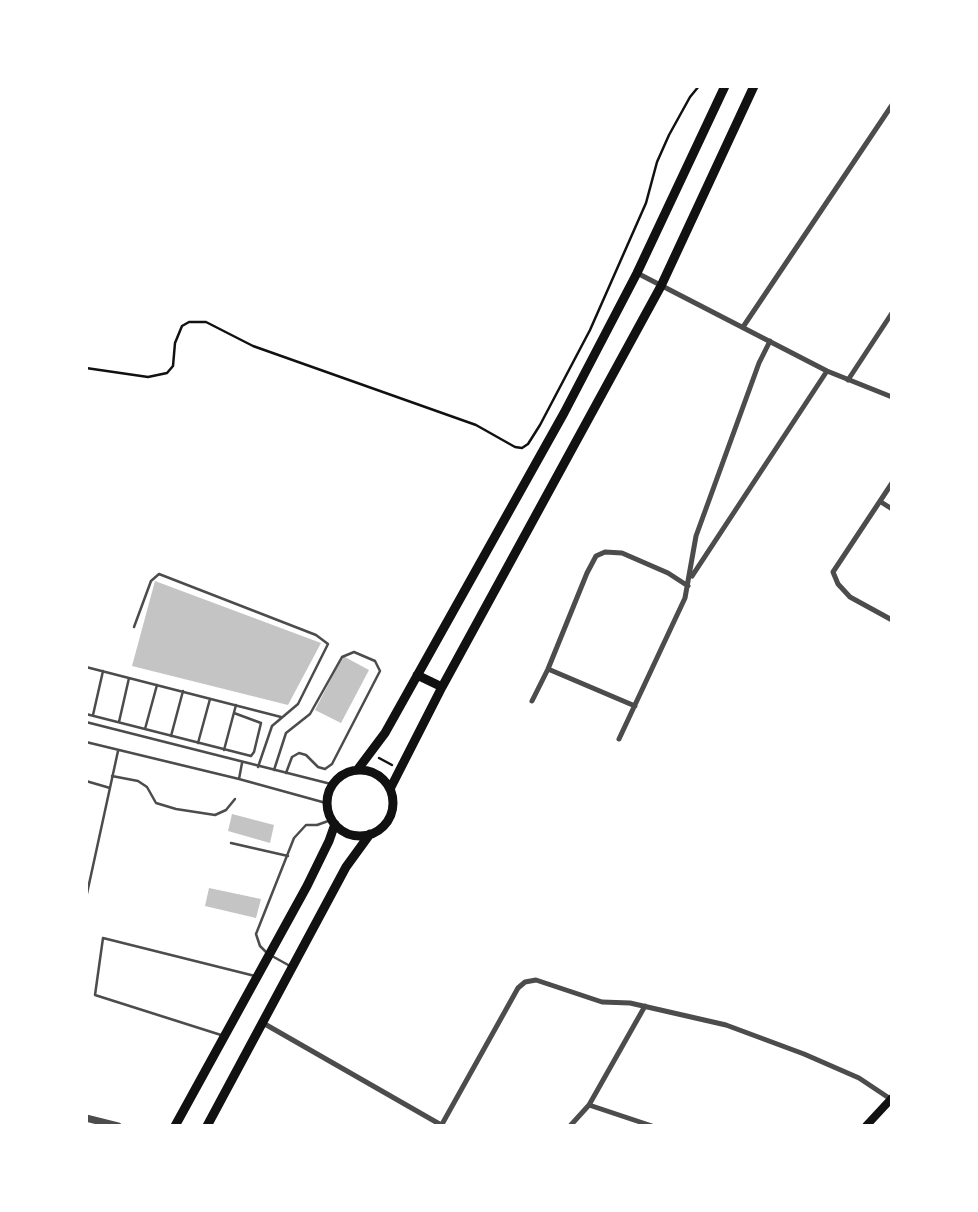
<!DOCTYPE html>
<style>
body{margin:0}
#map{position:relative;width:978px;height:1212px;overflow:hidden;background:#fff;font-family:Karla,sans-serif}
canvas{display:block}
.frame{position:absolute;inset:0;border:88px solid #fff;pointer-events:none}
</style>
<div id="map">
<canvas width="978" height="1212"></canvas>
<div class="frame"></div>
</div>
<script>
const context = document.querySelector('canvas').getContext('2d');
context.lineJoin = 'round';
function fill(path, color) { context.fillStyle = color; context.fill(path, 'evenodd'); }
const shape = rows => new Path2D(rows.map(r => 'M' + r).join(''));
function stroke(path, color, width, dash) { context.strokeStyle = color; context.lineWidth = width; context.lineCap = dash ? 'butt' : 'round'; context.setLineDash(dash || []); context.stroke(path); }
fill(shape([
 [155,581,321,643,288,705,132,666],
 [343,656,369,670,341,723,315,710],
 [232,814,274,825,270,843,228,831],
 [209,888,261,899,256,918,205,906]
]), '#c4c4c4');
stroke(shape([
 [86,368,148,377,167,373,173,366,175,343,182,326,189,322,206,322,253,346,476,425,515,447,522,448,528,444,540,425,590,330,646,203,657,162,669,135,690,97,699,86],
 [379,758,392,765]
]), '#111', 2.5);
stroke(shape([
 [134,627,151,581,159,574,316,635,328,644,298,704,272,726,258,767],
 [86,667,281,717],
 [86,714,251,756,254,752,261,723,234,713],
 [93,715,103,671],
 [86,722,331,784],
 [119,722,129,678],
 [145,729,157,685],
 [171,736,183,691],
 [86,742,239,779,326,803],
 [198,743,210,699],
 [224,750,236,705],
 [274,770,286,733,310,714,342,657,354,652,375,661,380,671,332,764,325,769,318,767,306,755,299,753,292,757,286,773],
 [112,776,138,781,147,787,156,803,176,809,215,815,226,810,235,799],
 [239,779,242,763],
 [86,781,110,788],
 [231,843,288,856],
 [86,898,118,751],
 [266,952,260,946,256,934,294,838,306,825,317,825,331,820],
 [272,956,290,966],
 [221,1035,95,995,103,938,255,976]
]), '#4c4c4c', 2.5);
stroke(shape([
 [637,273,827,371,892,397],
 [743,327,892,105],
 [848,380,892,313],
 [892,483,833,572,838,584,850,597,892,620],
 [881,502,892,509],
 [692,576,827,371],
 [548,669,635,706],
 [532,701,548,669,587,573,596,556,605,552,622,553,668,573,688,586],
 [619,739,685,598,696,536,759,363,770,341],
 [263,1023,443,1126],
 [589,1105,652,1126],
 [441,1126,518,988,525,982,536,980,602,1002,630,1003,726,1025,804,1054,859,1078,892,1100],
 [570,1126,589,1105,645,1006]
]), '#4c4c4c', 5);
stroke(shape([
 [86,1118,118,1126]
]), '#4c4c4c', 7);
stroke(shape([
 [866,1126,892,1098]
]), '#111', 8);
stroke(shape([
 [417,675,442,687],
 [358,769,385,733,564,413,637,273,725,86],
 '327 803a33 33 0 1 1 66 0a33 33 0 1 1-66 0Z',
 [390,789,442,687,661,286,754,86],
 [175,1126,307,886,329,841,335,824],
 [207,1126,346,867,370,834]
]), '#111', 9);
</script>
